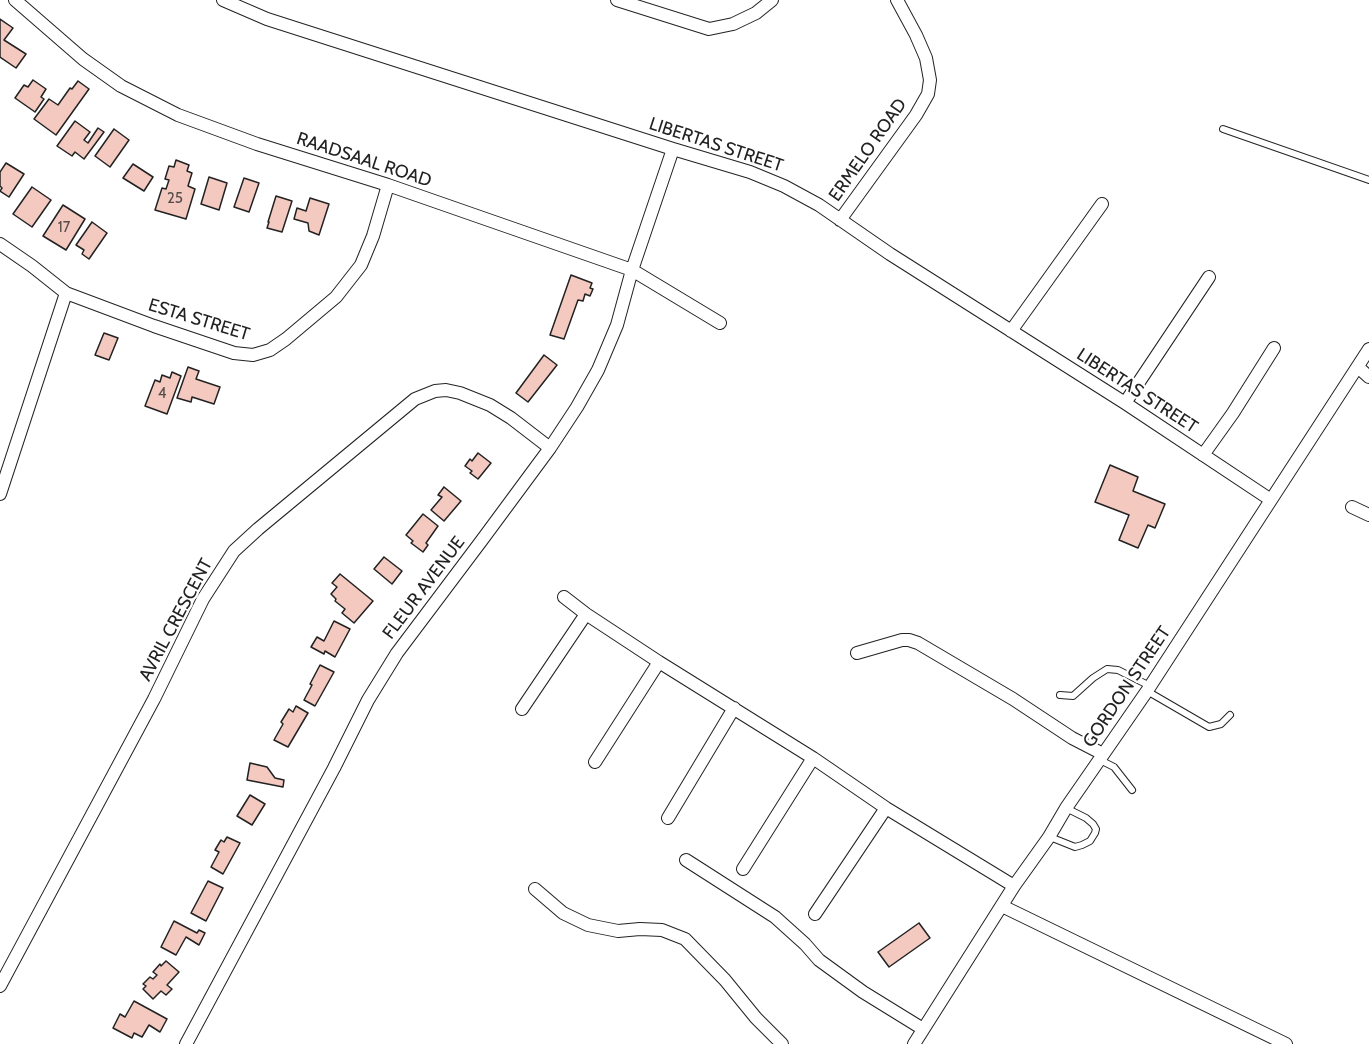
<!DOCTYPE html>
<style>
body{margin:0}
canvas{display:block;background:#fff}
</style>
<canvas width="1369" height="1044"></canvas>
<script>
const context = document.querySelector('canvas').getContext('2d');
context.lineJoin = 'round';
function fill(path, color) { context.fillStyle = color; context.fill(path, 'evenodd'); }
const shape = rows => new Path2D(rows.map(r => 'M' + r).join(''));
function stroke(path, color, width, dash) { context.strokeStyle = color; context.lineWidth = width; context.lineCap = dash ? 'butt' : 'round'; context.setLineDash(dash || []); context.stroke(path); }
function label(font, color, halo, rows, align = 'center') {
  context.font = font + ' Cabin,sans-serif'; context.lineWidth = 4.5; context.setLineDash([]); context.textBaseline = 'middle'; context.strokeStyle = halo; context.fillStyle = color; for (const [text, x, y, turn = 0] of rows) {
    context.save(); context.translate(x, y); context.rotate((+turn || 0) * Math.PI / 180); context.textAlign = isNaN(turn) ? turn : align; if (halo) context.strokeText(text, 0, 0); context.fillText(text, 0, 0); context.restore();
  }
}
const building = shape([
 [0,19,13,28,4,40,26,54,16,68,0,57,0,19],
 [33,80,46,89,41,97,44,99,35,112,15,98,24,85,28,87,33,80],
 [78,81,89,89,56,135,34,119,49,99,58,105,70,88,72,89,78,81],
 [75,121,90,132,84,140,88,143,98,128,104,132,84,159,75,152,72,156,57,146,75,121],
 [114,129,129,140,110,167,95,156,114,129],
 [176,160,189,165,187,171,192,173,188,186,195,189,186,219,155,210,162,188,166,189,169,180,165,179,169,166,174,167,176,160],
 [6,163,24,174,9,197,0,191,2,188,0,186,0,172,6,163],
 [133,164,153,177,144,191,123,178,133,164],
 [209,177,227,183,219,210,201,204,209,177],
 [244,178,259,183,249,212,234,207,244,178],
 [32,187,51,200,32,227,13,214,32,187],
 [276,196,292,201,282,232,267,228,269,222,268,222,276,196],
 [310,198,329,204,319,235,309,231,308,223,294,219,297,208,306,211,310,198],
 [63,205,85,219,66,250,43,236,63,205],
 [92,222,107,233,89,259,82,254,84,250,76,245,92,222],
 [571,275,592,283,590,288,593,289,590,296,585,294,583,301,578,300,564,339,550,335,571,275],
 [104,333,118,338,109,360,95,355,104,333],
 [544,355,557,365,528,402,516,393,544,355],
 [188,367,199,371,196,379,220,387,214,404,192,397,191,402,177,398,188,367],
 [172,372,181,376,167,414,145,406,155,380,160,382,162,375,170,378,172,372],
 [478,453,491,463,478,479,470,473,472,471,465,466,470,459,472,461,478,453],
 [1110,465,1138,477,1133,491,1165,504,1155,528,1148,525,1138,548,1119,540,1129,515,1095,502,1110,465],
 [444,487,461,501,444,521,431,510,442,497,438,495,444,487],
 [423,514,438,526,426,543,428,545,423,552,411,543,413,541,406,535,423,514],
 [384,557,402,571,392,584,374,569,384,557],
 [340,574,373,601,354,623,342,613,345,609,335,601,336,599,331,594,337,587,332,583,340,574],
 [334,621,350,629,335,657,325,651,324,654,311,647,317,637,324,641,334,621],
 [320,665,334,672,315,706,304,700,312,685,310,684,320,665],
 [296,706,308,713,288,747,274,740,283,724,281,722,289,709,293,712,296,706],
 [250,763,267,767,275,778,284,780,283,787,247,780,250,763],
 [250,795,265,804,252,825,237,816,250,795],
 [227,837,240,843,223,874,211,867,219,852,215,850,221,840,224,842,227,837],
 [208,881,223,888,206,921,191,913,208,881],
 [174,921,197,933,199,930,205,933,199,945,186,937,176,955,161,947,174,921],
 [919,923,930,938,889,967,878,952,919,923],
 [166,961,179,972,167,985,172,989,166,995,161,991,153,999,143,989,146,986,143,984,150,977,153,979,157,975,153,972,160,964,161,966,166,961],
 [134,1001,167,1019,160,1032,149,1025,142,1037,134,1033,132,1038,113,1028,120,1014,125,1017,134,1001]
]);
fill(building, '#f3c9c0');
stroke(building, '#222', 1.5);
const lane = shape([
 [1223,129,1369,180],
 [1147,691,1209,727,1221,724,1230,715],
 [1060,695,1073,696,1093,678,1107,669,1118,670,1150,686],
 [1100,760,1114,767,1132,790],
 [1050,837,1075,847,1082,845,1090,841,1095,833,1096,829,1093,824,1086,818,1066,808]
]);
const street = shape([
 [15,0,83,59,121,86,178,115,257,144,388,185,632,270,720,323],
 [223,0,267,19,673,149,750,172,784,186,819,205,890,254,1125,403,1271,500],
 [617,0,709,29,733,24,756,13,772,0],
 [840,220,916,115,928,94,930,80,926,58,916,35,897,0],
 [0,244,32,266,66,293,154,326,234,353,253,355,270,350,286,339,336,297,361,265,373,236,388,185],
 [1011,331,1102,204],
 [1358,367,1369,377],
 [1125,403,1209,277],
 [1203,455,1233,413,1274,348],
 [0,494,66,293],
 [1352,507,1369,515],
 [564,597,586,614,659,662,813,758,886,808,1014,886],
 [857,653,902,640,909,640,918,643,1013,699,1072,738,1103,754],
 [522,709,586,614],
 [595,762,659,662],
 [668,818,734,708],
 [686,860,775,917,805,944,819,960,863,992,923,1029],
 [743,869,813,758],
 [535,889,563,913,588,925,618,931,640,929,662,930,685,939,725,980,756,1018,782,1044],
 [1002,906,1286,1044],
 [815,914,886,808],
 [0,986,154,699,203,599,234,551,258,529,415,399,435,391,446,390,460,393,490,405,511,418,550,448],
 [186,1044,334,768,368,700,397,653,482,540,550,448,577,407,598,370,617,325,632,270,673,149],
 [914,1044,1014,886,1049,837,1066,808,1147,691,1369,349]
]);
stroke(lane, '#222', 8);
stroke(street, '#222', 14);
stroke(lane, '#fff', 6);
stroke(street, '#fff', 12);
label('15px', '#564c4a', null, [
 ["25",175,199],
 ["17",64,228],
 ["4",162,394]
]);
label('18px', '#222', '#fff', [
 ["LIBERTAS STREET",716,145,18],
 ["ERMELO ROAD",868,150,-55],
 ["RAADSAAL ROAD",364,160,18],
 ["ESTA STREET",199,320,17],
 ["LIBERTAS STREET",1137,391,33],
 ["FLEUR AVENUE",424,588,-53],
 ["AVRIL CRESCENT",176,620,-62],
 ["GORDON STREET",1127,687,-56]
]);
</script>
